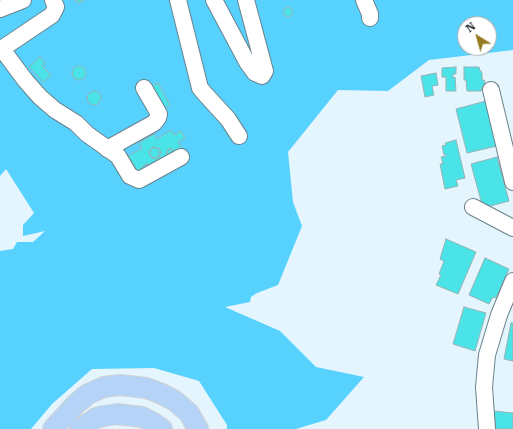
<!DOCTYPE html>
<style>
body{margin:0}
#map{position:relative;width:513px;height:429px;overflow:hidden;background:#e5f5fd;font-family:"IBM Plex Serif",serif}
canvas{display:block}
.north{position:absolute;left:457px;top:16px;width:40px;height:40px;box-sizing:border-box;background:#fff;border:1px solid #a4a8aa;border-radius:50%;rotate:323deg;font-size:11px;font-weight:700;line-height:16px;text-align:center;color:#1b252a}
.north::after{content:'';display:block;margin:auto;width:14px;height:18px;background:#967a21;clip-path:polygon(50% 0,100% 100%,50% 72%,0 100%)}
</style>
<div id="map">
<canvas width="513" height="429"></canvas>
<div class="north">N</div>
</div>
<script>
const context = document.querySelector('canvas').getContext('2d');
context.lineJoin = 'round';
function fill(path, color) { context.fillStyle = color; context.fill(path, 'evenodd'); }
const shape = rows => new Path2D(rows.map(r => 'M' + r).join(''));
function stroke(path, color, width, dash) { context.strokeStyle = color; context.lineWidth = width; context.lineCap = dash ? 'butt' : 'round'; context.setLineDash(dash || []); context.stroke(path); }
fill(shape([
 [0,0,513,0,513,50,429,60,388,91,338,90,288,152,293,202,302,226,278,285,257,293,251,297,250,302,225,307,280,331,316,367,364,377,326,420,296,429,227,429,227,425,199,381,154,368,92,369,52,404,31,429,0,429,0,251,13,249,17,242,33,242,45,231,23,236,23,225,34,213,6,169,0,176],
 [465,24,489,24,489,48,465,48]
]), '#57d2ff');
const building = shape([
 [75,0,84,0,79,4,75,0],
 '283.5 12a4.5 4.5 0 1 1 9 0a4.5 4.5 0 1 1-9 0Z',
 [40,57,45,63,42,66,51,75,43,82,29,67,40,57],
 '72 73a7 7 0 1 1 14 0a7 7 0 1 1-14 0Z',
 [456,67,456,74,453,74,453,78,455,77,456,91,446,91,446,77,442,77,442,68,456,67],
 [464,67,479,67,480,71,481,71,482,73,482,80,484,80,485,82,484,85,482,87,481,91,467,91,466,80,464,80,464,67],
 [436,73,438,85,432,86,434,95,425,97,421,76,436,73],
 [158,83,170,105,162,110,149,88,158,83],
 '87 98a7 7 0 1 1 14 0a7 7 0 1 1-14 0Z',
 [486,101,497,146,467,153,456,109,486,101],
 [171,130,174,135,181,131,185,138,178,142,184,151,141,177,128,156,142,148,139,143,154,134,157,139,171,130],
 [153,147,159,149,160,152,157,158,154,158,151,157,149,151,153,147],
 [170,149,172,149,174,152,168,156,167,152,170,149],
 [146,164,147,164,150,167,144,170,143,166,146,164],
 [456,140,465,178,456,180,458,186,445,189,440,164,443,164,441,157,446,156,445,154,444,155,442,146,446,145,445,143,456,140],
 '149.5 153a5.5 5.5 0 1 1 11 0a5.5 5.5 0 1 1-11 0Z',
 '167 152a3 3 0 1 1 6 0a3 3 0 1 1-6 0Z',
 [497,157,509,201,483,208,471,164,497,157],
 [446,239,476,252,458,294,436,285,441,275,439,274,444,261,440,259,446,239],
 [485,258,509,269,496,298,493,297,489,304,469,295,485,258],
 [464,307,486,313,475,351,453,344,464,307],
 [511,323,513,323,513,361,504,359,511,323],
 [494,411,513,413,513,429,496,429,494,411]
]);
fill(building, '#4ae3e8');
stroke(building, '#94b3b4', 1);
const minor = shape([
 [178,0,200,88,206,95,228,119,239,136],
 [214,0,247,62,255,73,262,76,265,71,246,0],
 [364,0,370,14,370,18],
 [0,9,23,0],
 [2,49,25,80,40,97,55,110,76,123,87,134,118,156,130,176,139,180,181,157],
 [0,50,52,15,56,7,53,0],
 [491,90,513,182],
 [107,149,154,123,158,118,159,114,144,88],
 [473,207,513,228],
 [487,429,484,387,487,355,499,315,513,281]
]);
const major = shape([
 [53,429,76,404,88,394,104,387,120,385,146,388,162,394,175,401,189,413,198,429],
 [80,429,96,418,104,416,117,414,142,417,152,422,162,429]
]);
stroke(minor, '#69828d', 18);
stroke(major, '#d1d3d4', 22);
stroke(minor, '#fff', 16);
stroke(major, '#b5d3f6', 20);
</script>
